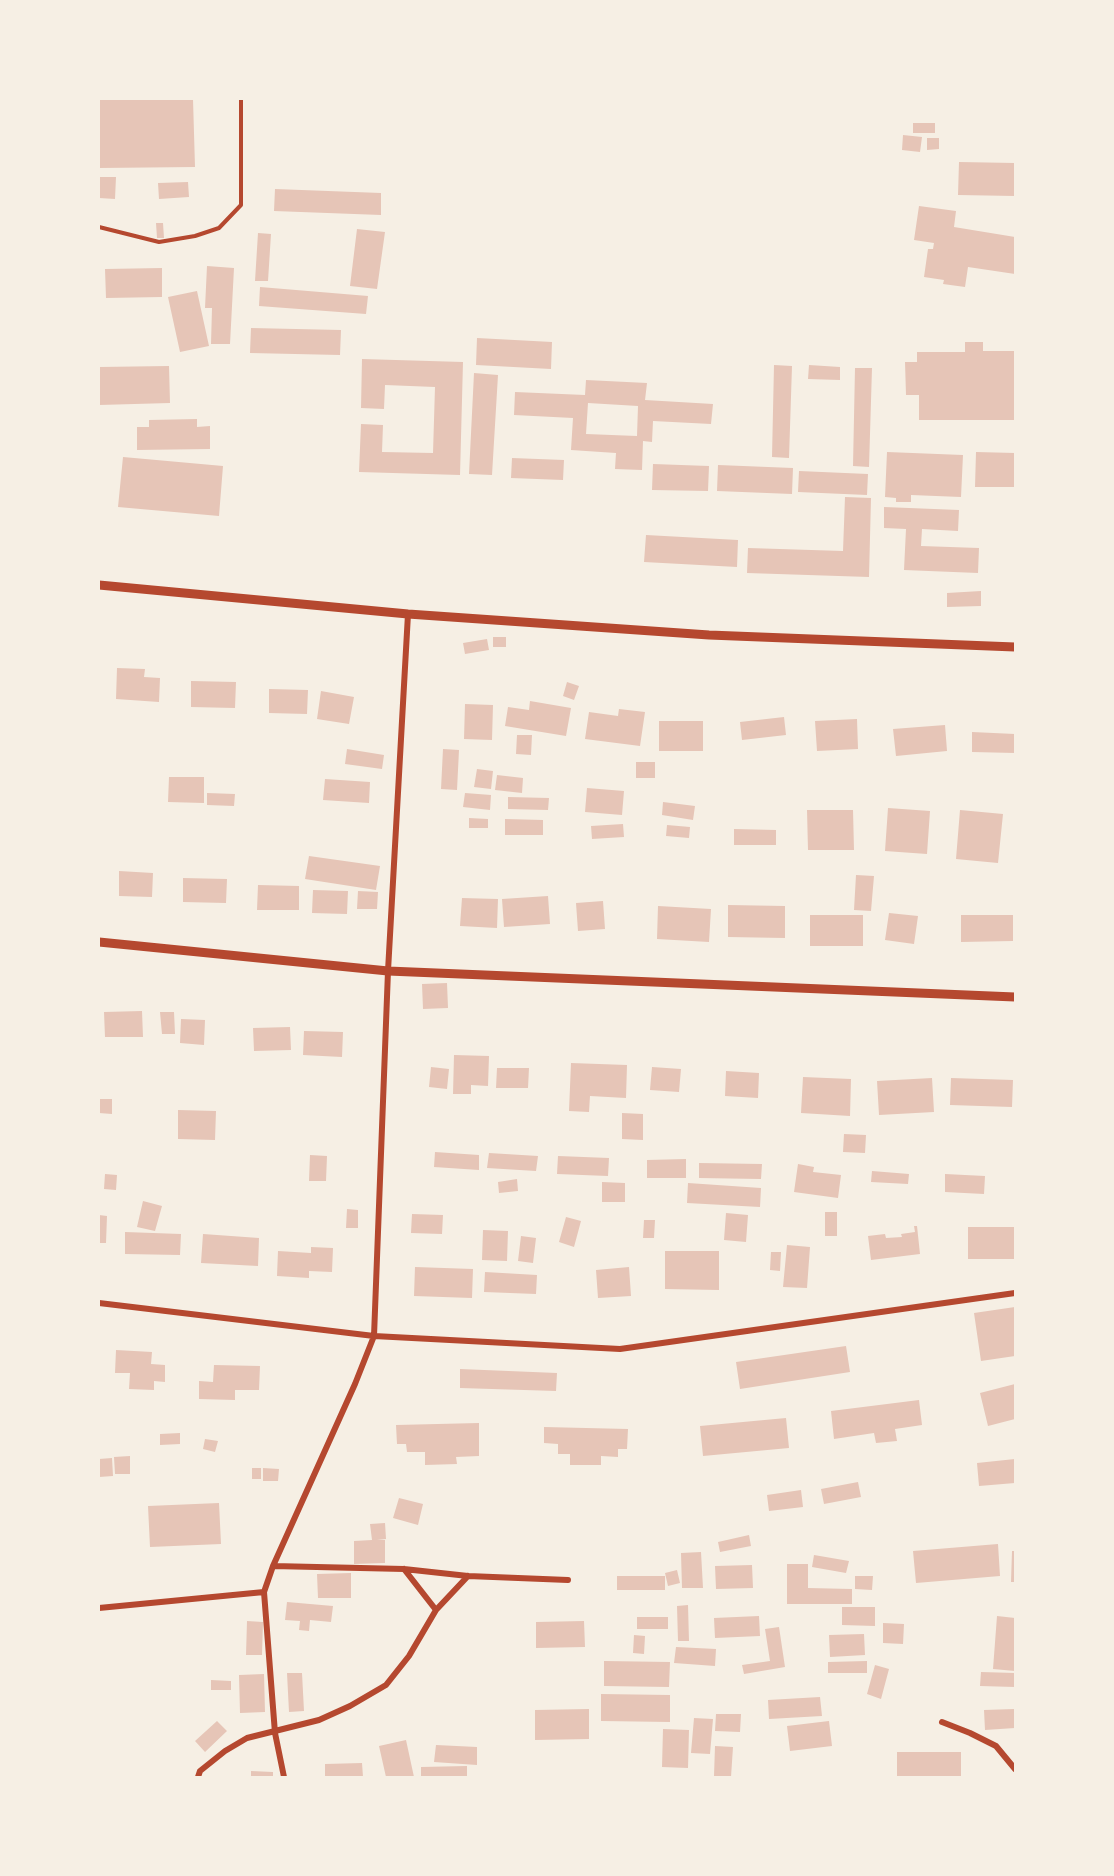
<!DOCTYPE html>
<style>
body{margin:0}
#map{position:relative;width:1114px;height:1876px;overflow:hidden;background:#f6efe4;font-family:Mulish,sans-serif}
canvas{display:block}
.frame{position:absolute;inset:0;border:100px solid #f6efe4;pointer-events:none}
</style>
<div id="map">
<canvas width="1114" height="1876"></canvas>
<div class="frame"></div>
</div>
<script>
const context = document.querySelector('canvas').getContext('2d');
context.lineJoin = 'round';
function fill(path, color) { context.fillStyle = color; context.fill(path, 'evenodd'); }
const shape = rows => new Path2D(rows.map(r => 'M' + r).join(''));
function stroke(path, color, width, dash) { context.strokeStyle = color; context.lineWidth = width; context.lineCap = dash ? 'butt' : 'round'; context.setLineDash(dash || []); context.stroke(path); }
fill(shape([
 [99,99,193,99,195,167,99,168],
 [913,123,935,123,935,133,913,133],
 [903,135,922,137,920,152,902,150],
 [927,138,939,138,939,149,927,150],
 [959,162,1015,163,1015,196,958,195],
 [100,177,116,177,115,199,99,198],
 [188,182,189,197,159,199,158,183],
 [275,189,381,193,381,215,274,211],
 [919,206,956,211,954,227,1015,237,1015,274,968,267,965,287,943,284,944,280,924,277,928,249,933,249,934,243,914,240],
 [156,223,163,223,164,238,157,238],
 [357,229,385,232,377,289,350,286],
 [258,233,271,234,268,281,255,281],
 [207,266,234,268,230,344,211,344,212,308,205,308],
 [162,268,162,297,106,298,105,269],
 [260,287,368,296,366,314,259,306],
 [197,291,209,346,180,352,168,297],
 [251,328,341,330,340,355,250,353],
 [477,338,552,342,551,369,476,365],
 [965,342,983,342,983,351,1015,351,1015,420,919,420,919,395,906,395,905,362,917,362,917,352,965,352],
 [362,359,463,362,460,475,359,472,361,424,383,425,382,452,433,453,435,387,385,385,384,409,361,408],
 [774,365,792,366,789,458,772,457],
 [809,365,840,367,840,380,808,379],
 [169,366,170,403,99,405,99,367],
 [855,368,872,368,869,467,853,466],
 [474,373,498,375,492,475,469,474],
 [586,380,647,383,645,400,713,404,711,424,653,421,652,442,643,441,642,470,615,469,616,453,571,450,573,418,514,415,515,392,585,395],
 [588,403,638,406,637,436,586,434],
 [197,419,197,427,210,426,210,449,137,450,137,427,149,427,149,420],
 [887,452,963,455,961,497,911,495,911,502,896,502,896,498,885,497],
 [976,452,1015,453,1015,487,975,487],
 [123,457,223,466,219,516,118,507],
 [512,458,564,460,563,480,511,478],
 [653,464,709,466,708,491,652,490],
 [718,465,793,468,792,494,717,491],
 [799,471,868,474,867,495,798,492],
 [845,497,871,498,869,577,747,573,748,548,843,551],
 [884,507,959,510,958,531,922,529,921,546,979,548,978,573,904,570,906,529,884,528],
 [646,535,738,540,737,567,644,562],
 [981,591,981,606,947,607,947,593],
 [493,637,506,637,506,647,493,647],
 [487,639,489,650,465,654,463,643],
 [117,668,145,669,144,677,160,678,159,702,116,699],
 [191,681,236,682,235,708,191,707],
 [567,682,579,686,574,700,563,696],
 [269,689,308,690,307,714,269,713],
 [321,691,354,697,349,724,317,719],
 [530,701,571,708,566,736,505,726,508,707,529,710],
 [465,704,493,705,492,740,464,739],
 [619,709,645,712,640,746,585,739,589,712,618,716],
 [784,717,786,735,742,740,740,722],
 [857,719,858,749,817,751,815,721],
 [659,721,703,721,703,751,659,751],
 [945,725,947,751,896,756,893,729],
 [972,732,1015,734,1015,753,972,752],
 [517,735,532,735,531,755,516,754],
 [347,749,384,755,382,769,345,764],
 [443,749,459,750,457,790,441,789],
 [636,762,655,762,655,778,636,778],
 [477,769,493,771,491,789,474,787],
 [497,775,523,778,522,793,495,790],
 [169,777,204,777,204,803,168,802],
 [325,779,370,782,369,803,323,800],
 [587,788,624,791,622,815,585,812],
 [207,793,235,794,234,806,207,805],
 [465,793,491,795,490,810,463,807],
 [508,797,549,798,548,810,508,809],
 [663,802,695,806,693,820,662,815],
 [888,808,930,811,927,854,885,851],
 [807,810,853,810,854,850,808,850],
 [960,810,1003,814,998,863,956,859],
 [469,818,488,819,488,828,469,828],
 [505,819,543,820,543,835,505,835],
 [623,824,624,837,592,839,591,826],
 [667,825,690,827,689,838,666,836],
 [734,829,776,830,776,845,734,845],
 [309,856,380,866,376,890,305,879],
 [119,871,153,873,152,897,119,896],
 [856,875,874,876,871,911,854,910],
 [183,878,227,879,226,903,183,902],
 [258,885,299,886,299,910,257,910],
 [313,890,348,891,347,914,312,913],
 [358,891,378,892,377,909,357,909],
 [548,896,550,924,504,927,502,899],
 [462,898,498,899,497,928,460,926],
 [603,901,605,929,578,931,576,903],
 [728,905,785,906,785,938,728,937],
 [658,906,711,909,709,942,657,939],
 [889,913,918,916,914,944,885,940],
 [810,915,863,915,863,946,810,946],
 [961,915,1013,915,1013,941,961,942],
 [447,983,448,1008,423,1009,422,984],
 [142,1011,143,1037,105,1037,104,1012],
 [160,1012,174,1012,175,1034,162,1034],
 [181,1019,205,1020,204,1045,180,1043],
 [290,1027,291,1050,254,1051,253,1028],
 [304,1031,343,1032,342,1057,303,1055],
 [454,1055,489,1056,488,1086,471,1085,471,1094,453,1094],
 [571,1063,627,1065,626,1098,590,1096,589,1112,569,1111],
 [431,1067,449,1069,447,1089,429,1087],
 [652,1067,681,1069,679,1092,650,1090],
 [497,1068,529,1068,528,1088,496,1088],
 [726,1071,759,1073,758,1098,725,1096],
 [803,1077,851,1079,850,1116,801,1113],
 [932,1078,934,1112,879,1115,877,1081],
 [951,1078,1013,1080,1012,1107,950,1105],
 [99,1099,112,1099,112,1114,99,1113],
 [178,1110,216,1111,215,1140,178,1139],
 [622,1113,643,1114,643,1140,622,1139],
 [844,1134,866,1135,865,1153,843,1152],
 [435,1152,479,1155,479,1170,434,1167],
 [489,1153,538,1156,536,1171,487,1168],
 [310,1155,327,1156,326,1181,309,1181],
 [558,1156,609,1158,608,1176,557,1174],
 [686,1159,686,1178,647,1178,647,1160],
 [699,1163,762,1164,761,1179,699,1178],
 [798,1164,814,1167,813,1172,841,1175,838,1198,794,1192],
 [872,1171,909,1174,908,1184,871,1182],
 [105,1174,117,1175,116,1190,104,1189],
 [945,1174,985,1176,984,1194,945,1192],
 [517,1179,518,1191,499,1193,498,1182],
 [602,1182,625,1183,625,1202,602,1202],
 [688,1183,761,1188,760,1207,687,1203],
 [143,1201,162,1206,155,1231,137,1227],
 [347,1209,358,1210,358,1228,346,1228],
 [825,1212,837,1212,837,1236,825,1236],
 [726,1213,748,1215,746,1242,724,1240],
 [412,1214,443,1215,442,1234,411,1233],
 [99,1215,107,1216,106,1243,99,1243],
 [566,1217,581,1221,574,1247,559,1242],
 [644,1220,655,1220,654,1238,643,1238],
 [914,1226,917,1226,920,1254,871,1260,868,1236,885,1234,886,1238,902,1237,901,1234,915,1232],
 [968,1227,1015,1227,1015,1259,968,1259],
 [483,1230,508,1231,507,1261,482,1260],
 [125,1232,181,1234,180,1255,125,1254],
 [203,1234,259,1238,258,1266,201,1263],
 [521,1236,536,1238,533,1263,518,1261],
 [787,1245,810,1247,807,1288,783,1287],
 [311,1247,333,1248,332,1272,309,1271,309,1278,277,1276,278,1251,311,1253],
 [665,1251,719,1251,719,1290,665,1289],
 [771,1252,781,1252,780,1271,770,1270],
 [415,1267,473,1269,472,1298,414,1296],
 [629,1267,631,1296,598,1298,596,1270],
 [485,1272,537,1275,536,1294,484,1292],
 [1015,1307,1015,1356,981,1361,974,1313],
 [846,1346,850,1372,740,1389,736,1362],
 [116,1350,152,1352,151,1364,165,1365,165,1382,154,1381,154,1390,129,1389,130,1373,115,1373],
 [214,1365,260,1366,259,1390,235,1390,235,1400,199,1399,199,1381,213,1382],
 [460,1369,557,1373,556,1391,460,1388],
 [1015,1384,1015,1419,988,1426,980,1393],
 [919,1400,922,1425,895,1429,897,1441,876,1443,874,1433,834,1439,831,1411],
 [786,1418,789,1448,703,1456,700,1426],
 [479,1423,479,1456,456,1457,457,1464,425,1465,425,1452,407,1452,406,1444,397,1444,396,1425],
 [544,1427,628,1429,627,1449,618,1449,618,1457,601,1456,601,1465,570,1465,570,1454,558,1454,558,1444,544,1443],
 [180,1433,180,1444,160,1445,160,1434],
 [205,1439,218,1441,215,1452,203,1449],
 [130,1456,130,1474,115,1474,114,1457],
 [112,1458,113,1476,99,1477,99,1459],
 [1015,1459,1015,1483,979,1486,977,1463],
 [252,1468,261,1468,261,1479,252,1479],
 [263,1468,279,1469,278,1481,263,1481],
 [858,1482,861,1497,824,1504,821,1489],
 [801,1490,803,1507,769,1511,767,1495],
 [399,1498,423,1504,418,1525,393,1518],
 [219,1503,221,1544,150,1547,148,1506],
 [385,1523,386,1539,377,1540,385,1540,385,1563,354,1564,354,1541,372,1540,370,1524],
 [749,1535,751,1546,720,1552,718,1542],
 [998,1544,1000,1576,916,1583,913,1551],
 [1012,1551,1015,1551,1015,1582,1011,1582],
 [701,1552,703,1588,682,1588,681,1553],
 [814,1555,849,1561,846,1573,812,1567],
 [787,1564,808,1564,808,1588,852,1589,852,1604,787,1604],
 [752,1565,753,1588,716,1589,715,1566],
 [677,1570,680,1583,668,1586,665,1573],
 [351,1573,351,1598,318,1598,317,1574],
 [617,1576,665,1576,665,1590,617,1590],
 [855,1576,873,1576,872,1590,855,1589],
 [287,1602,333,1606,331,1622,310,1620,309,1631,299,1630,300,1621,285,1620],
 [688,1605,689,1641,678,1641,677,1606],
 [842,1607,875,1607,875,1626,842,1625],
 [759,1616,760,1636,715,1638,714,1618],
 [997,1616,1015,1618,1015,1671,993,1669],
 [637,1617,668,1617,668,1629,637,1629],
 [247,1621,263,1622,262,1655,246,1655],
 [584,1621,585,1647,536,1648,536,1622],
 [883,1623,904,1624,903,1644,883,1643],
 [779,1627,785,1667,744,1674,742,1665,770,1661,765,1629],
 [864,1634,865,1655,830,1657,829,1635],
 [634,1635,645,1636,644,1654,633,1653],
 [676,1647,716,1649,715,1666,674,1663],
 [604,1661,670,1662,669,1687,604,1686],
 [867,1661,867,1673,828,1673,828,1662],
 [875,1665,889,1669,881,1699,867,1694],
 [981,1672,1015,1673,1015,1687,980,1686],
 [287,1673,302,1673,304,1711,289,1712],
 [264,1674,265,1712,240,1713,239,1675],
 [211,1680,231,1681,231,1690,211,1690],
 [601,1694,670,1695,670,1722,601,1721],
 [820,1697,822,1716,769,1719,768,1700],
 [589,1709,589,1739,535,1740,535,1710],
 [1015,1709,1015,1728,985,1730,984,1710],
 [716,1714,741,1714,740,1732,715,1731],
 [694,1718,713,1719,710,1754,691,1753],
 [217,1721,227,1731,205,1752,195,1741],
 [829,1721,832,1746,790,1751,787,1726],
 [663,1729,689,1730,688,1768,662,1767],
 [406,1740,414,1777,386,1777,379,1746],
 [436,1745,477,1747,477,1765,434,1762],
 [715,1746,733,1747,731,1777,714,1776],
 [897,1752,961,1752,961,1777,897,1777],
 [362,1763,363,1777,325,1777,325,1764],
 [467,1766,467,1777,421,1777,421,1767],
 [251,1771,273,1772,273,1777,251,1777]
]), '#e6c5b7');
stroke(shape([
 [99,227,159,242,195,236,219,228,241,205,241,99]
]), '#b5482f', 4);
stroke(shape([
 [99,1303,374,1336,620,1349,1015,1293],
 [273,1566,404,1569,468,1576,568,1580],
 [404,1569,436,1610],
 [99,1608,264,1592],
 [942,1722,970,1733,996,1746,1015,1769],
 [198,1777,200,1771,225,1751,247,1738,319,1720,350,1706,386,1685,409,1656,436,1610,468,1576],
 [284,1777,275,1733,264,1592,273,1566,355,1384,374,1336,388,971,408,614]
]), '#b5482f', 6);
stroke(shape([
 [99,585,408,614,709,635,1015,647],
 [99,942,388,971,1015,997]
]), '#b5482f', 9);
</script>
